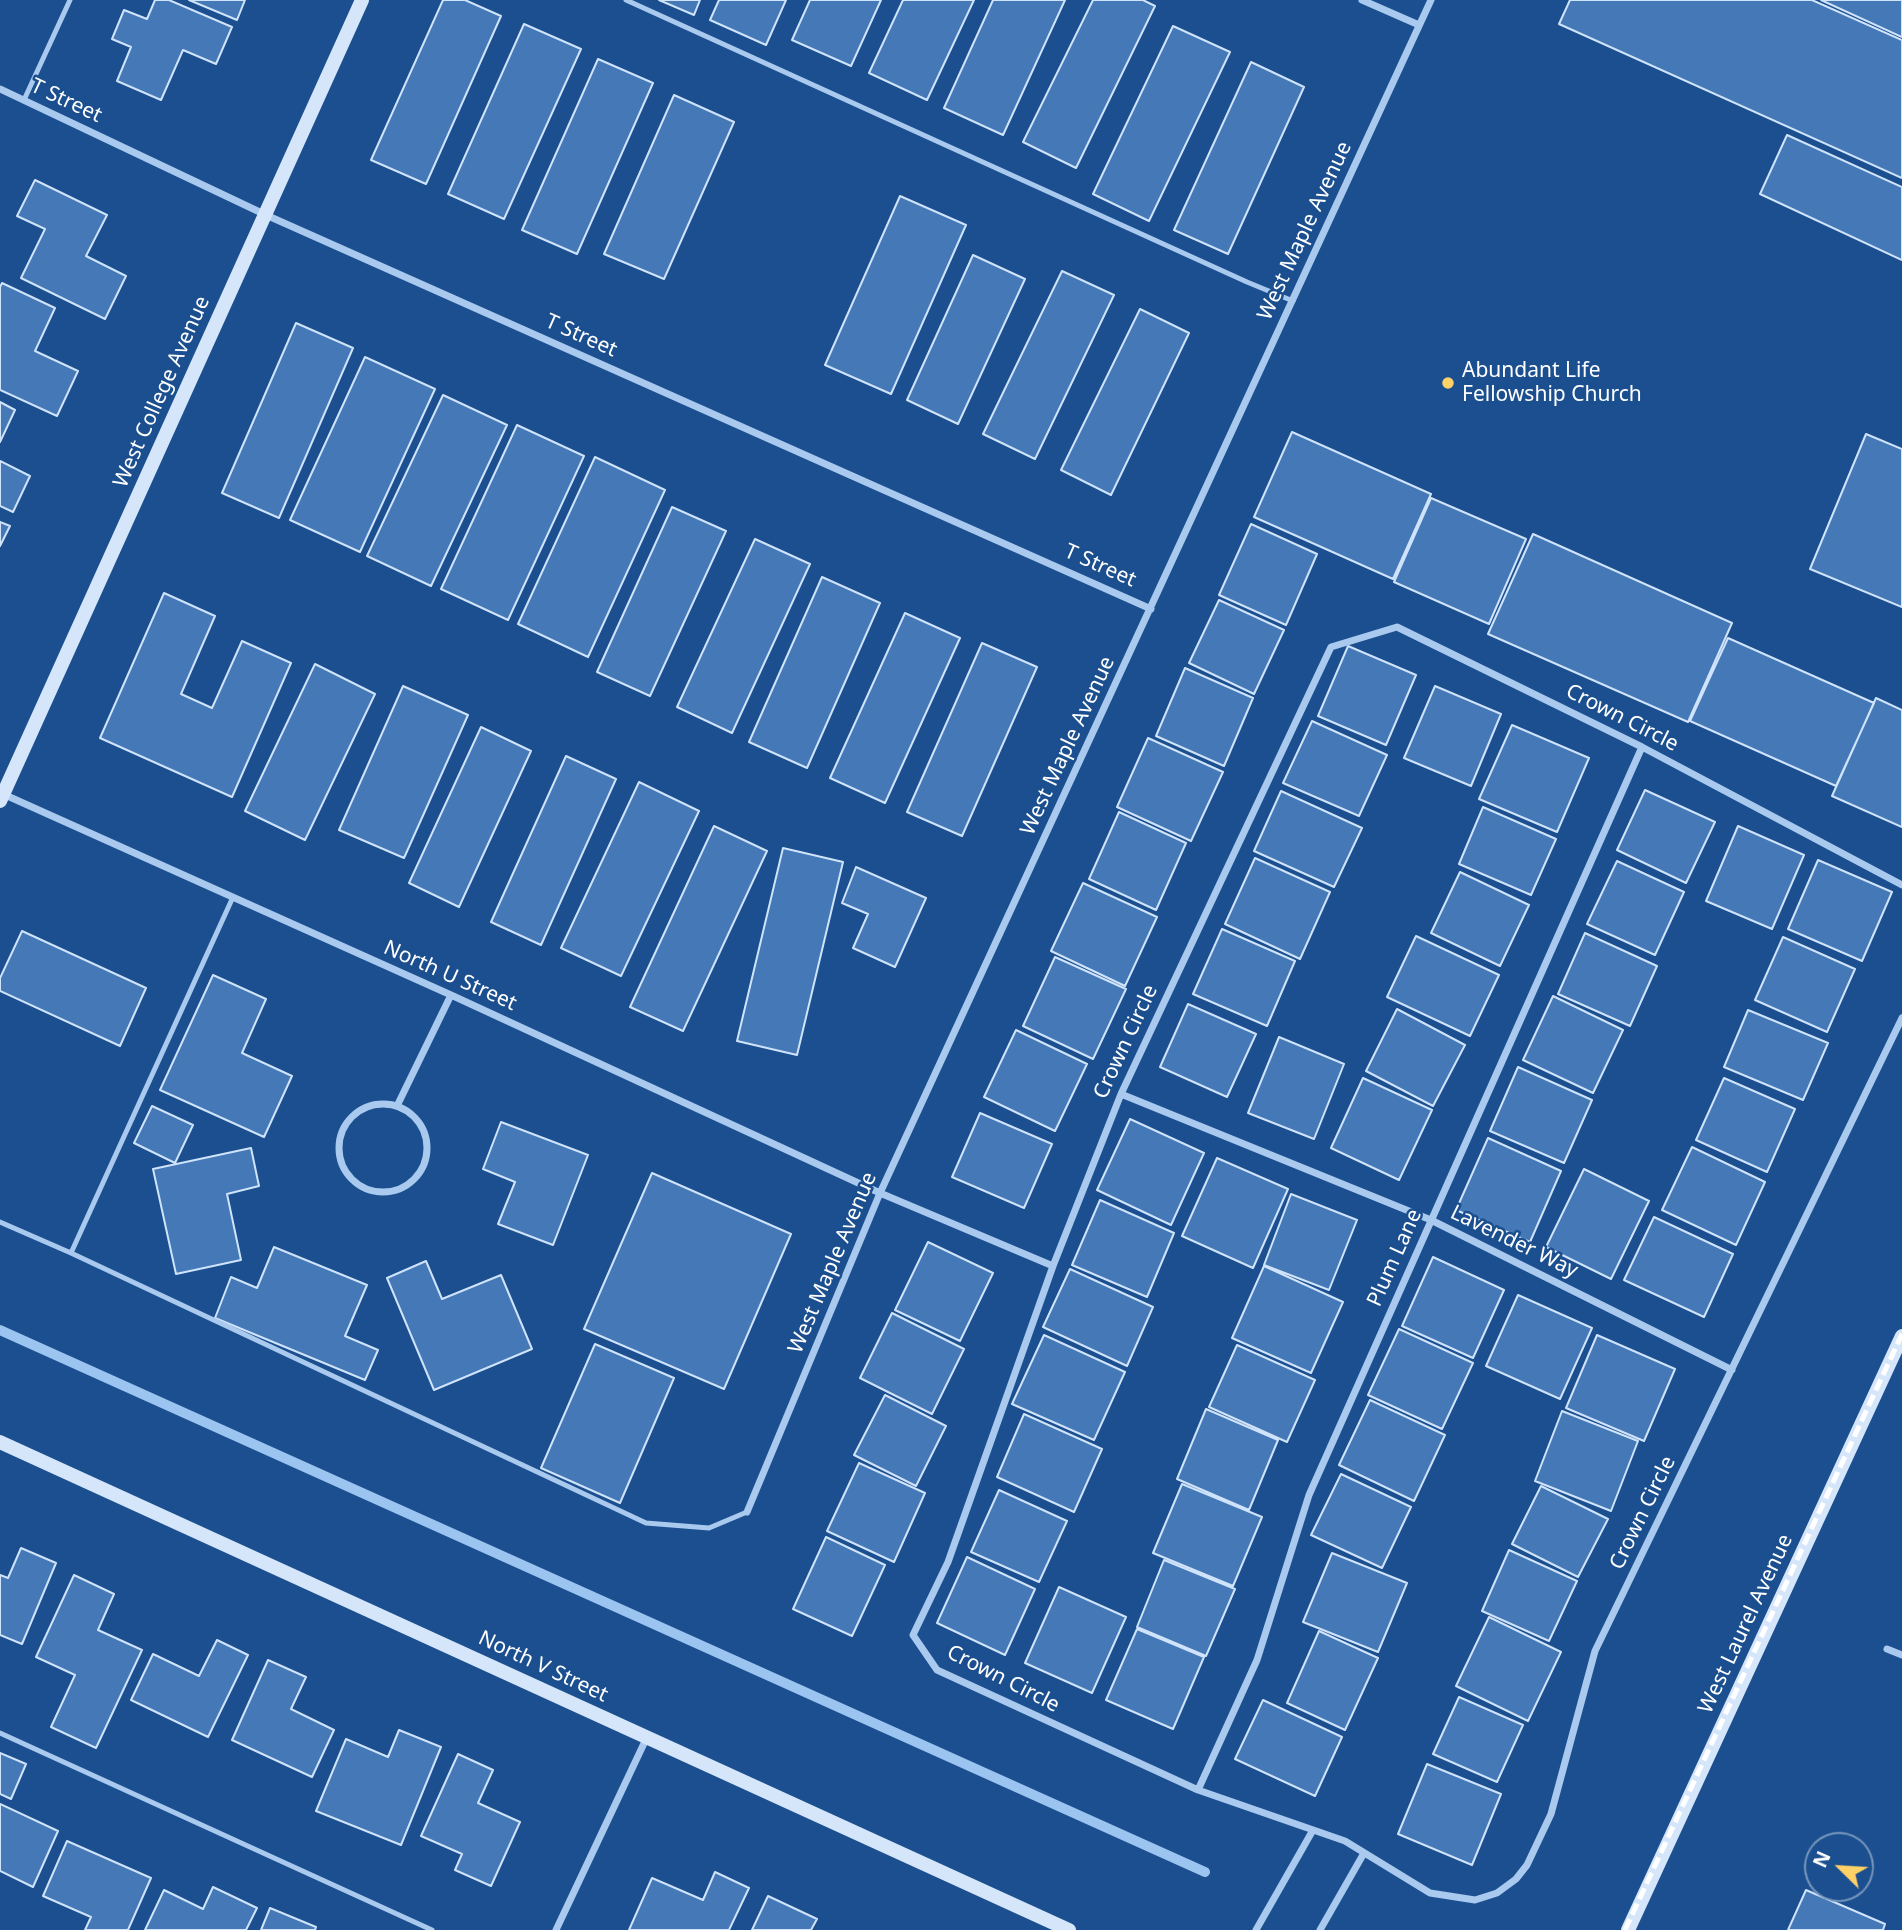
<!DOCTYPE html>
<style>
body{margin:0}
#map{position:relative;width:1902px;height:1930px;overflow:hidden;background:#1b4f8f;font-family:"Noto Sans",sans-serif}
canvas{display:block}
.north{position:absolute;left:1804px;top:1832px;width:70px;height:70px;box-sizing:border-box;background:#1b4f8f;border:2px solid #7695bc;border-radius:50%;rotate:294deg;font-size:19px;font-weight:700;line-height:28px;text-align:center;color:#fff}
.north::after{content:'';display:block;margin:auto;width:24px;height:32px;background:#ffd166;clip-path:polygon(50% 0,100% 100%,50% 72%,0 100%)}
</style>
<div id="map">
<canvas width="1902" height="1930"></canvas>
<div class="north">N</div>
</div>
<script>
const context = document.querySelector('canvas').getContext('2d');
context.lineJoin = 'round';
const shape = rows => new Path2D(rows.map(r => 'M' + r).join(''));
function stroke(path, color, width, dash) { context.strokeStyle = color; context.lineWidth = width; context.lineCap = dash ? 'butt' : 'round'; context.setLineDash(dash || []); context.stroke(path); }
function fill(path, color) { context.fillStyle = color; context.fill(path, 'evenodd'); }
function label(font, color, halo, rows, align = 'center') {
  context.font = font + ' "Noto Sans",sans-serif'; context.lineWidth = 5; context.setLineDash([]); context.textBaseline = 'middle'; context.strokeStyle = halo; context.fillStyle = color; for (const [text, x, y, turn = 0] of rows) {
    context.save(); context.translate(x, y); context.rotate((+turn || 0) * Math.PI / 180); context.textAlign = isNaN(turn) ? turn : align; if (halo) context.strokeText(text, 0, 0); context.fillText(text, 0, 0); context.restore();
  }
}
stroke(shape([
 [0,1330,1205,1872]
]), '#9cc4f0', 10);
const building = shape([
 [155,0,169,0,232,27,216,64,183,50,161,100,117,81,131,47,112,39,124,10,147,19,155,0],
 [189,0,245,0,237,20,189,0],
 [443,0,465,0,501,16,426,184,371,160,443,0],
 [659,0,700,0,694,15,659,0],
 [719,0,786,0,766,45,710,20,719,0],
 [810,0,881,0,851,66,792,40,810,0],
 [903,0,974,0,927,100,869,73,903,0],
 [993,0,1065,0,1003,135,944,108,993,0],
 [1093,0,1143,0,1155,6,1076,168,1023,142,1093,0],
 [1570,0,1812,0,1902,40,1902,178,1559,24,1570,0],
 [1821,0,1902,0,1902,37,1821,0],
 [524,24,581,49,504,219,448,194,524,24],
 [1173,26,1230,52,1149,221,1093,194,1173,26],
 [598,59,653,83,577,254,522,230,598,59],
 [1251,62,1304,87,1228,254,1174,230,1251,62],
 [674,95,734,122,664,279,604,254,674,95],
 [1787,135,1902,187,1902,260,1760,194,1787,135],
 [35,180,107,215,86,256,126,276,105,319,21,278,45,229,17,216,35,180],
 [900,196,966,225,891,394,825,365,900,196],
 [973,255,1025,279,958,424,907,400,973,255],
 [1062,271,1114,295,1035,459,983,434,1062,271],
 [2,283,55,308,35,351,78,371,57,416,0,390,0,287,2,283],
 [1140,309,1189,333,1111,495,1061,470,1140,309],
 [296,323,353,348,279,518,222,493,296,323],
 [365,357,435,389,360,552,290,520,365,357],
 [443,395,507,425,431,586,367,556,443,395],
 [0,402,15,410,0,442,0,402],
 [517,425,584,456,508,620,441,589,517,425],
 [1292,432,1431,494,1393,579,1254,517,1292,432],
 [1866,434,1902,449,1902,607,1810,569,1866,434],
 [595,457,665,490,588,657,518,624,595,457],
 [0,461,30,476,13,512,0,506,0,461],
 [1431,498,1526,539,1489,624,1394,582,1431,498],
 [672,507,726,531,650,696,597,672,672,507],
 [0,522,10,526,0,546,0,522],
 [1251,524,1317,554,1286,625,1219,595,1251,524],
 [1533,534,1732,623,1688,722,1488,634,1533,534],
 [755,539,810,564,732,733,677,707,755,539],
 [822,577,880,603,807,768,749,742,822,577],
 [164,593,215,616,181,694,212,708,242,641,291,663,232,797,100,738,164,593],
 [1219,600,1284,630,1254,694,1189,663,1219,600],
 [905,613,960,638,885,803,830,778,905,613],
 [1728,638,1874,703,1836,786,1690,721,1728,638],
 [982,643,1037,667,962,836,907,812,982,643],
 [1348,646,1416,675,1386,745,1318,716,1348,646],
 [315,664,375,694,305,840,245,811,315,664],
 [1185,668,1253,698,1224,766,1156,736,1185,668],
 [403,686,468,715,404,858,339,830,403,686],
 [1435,686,1501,714,1471,786,1404,758,1435,686],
 [1876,698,1902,710,1902,827,1832,796,1876,698],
 [1312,721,1387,755,1359,816,1283,783,1312,721],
 [1512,725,1589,758,1557,832,1479,799,1512,725],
 [481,727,531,751,459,907,409,883,481,727],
 [1148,738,1223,772,1191,841,1117,807,1148,738],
 [566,756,616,779,541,945,491,922,566,756],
 [639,782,699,811,621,976,561,948,639,782],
 [1645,790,1715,822,1686,883,1617,850,1645,790],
 [1281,791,1362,828,1334,887,1254,851,1281,791],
 [1483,807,1556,839,1531,895,1459,864,1483,807],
 [1119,812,1186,843,1156,910,1089,879,1119,812],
 [714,826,767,851,683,1031,630,1007,714,826],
 [1738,826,1804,855,1772,929,1706,901,1738,826],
 [783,848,843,862,797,1055,737,1041,783,848],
 [1255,858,1330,892,1300,959,1225,924,1255,858],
 [1818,860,1892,892,1862,961,1788,929,1818,860],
 [1617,861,1684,892,1655,955,1587,924,1617,861],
 [856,867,926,898,895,967,853,948,868,914,842,903,856,867],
 [1460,872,1529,905,1500,966,1431,933,1460,872],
 [1083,883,1157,917,1125,986,1051,951,1083,883],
 [1222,929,1295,961,1267,1026,1193,994,1222,929],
 [22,931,146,988,120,1046,0,991,0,978,22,931],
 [1585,933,1657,966,1630,1026,1558,994,1585,933],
 [1416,936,1499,975,1470,1036,1387,997,1416,936],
 [1783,937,1855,969,1827,1032,1755,1000,1783,937],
 [1055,957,1126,989,1093,1059,1023,1026,1055,957],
 [213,975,266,999,242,1053,292,1076,264,1137,160,1090,213,975],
 [1553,996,1623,1030,1593,1093,1523,1060,1553,996],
 [1188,1004,1256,1034,1227,1097,1160,1067,1188,1004],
 [1397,1009,1465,1045,1433,1106,1366,1071,1397,1009],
 [1748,1010,1828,1043,1803,1100,1724,1067,1748,1010],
 [1016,1030,1087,1064,1055,1131,984,1097,1016,1030],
 [1279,1037,1344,1064,1314,1139,1248,1113,1279,1037],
 [1518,1067,1592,1100,1564,1163,1490,1131,1518,1067],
 [1363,1078,1432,1110,1399,1180,1331,1148,1363,1078],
 [1724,1078,1795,1109,1767,1172,1696,1140,1724,1078],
 [152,1106,193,1125,175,1163,134,1143,152,1106],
 [980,1113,1052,1144,1024,1208,952,1177,980,1113],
 [1130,1119,1204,1153,1171,1225,1097,1190,1130,1119],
 [501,1122,588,1155,553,1245,498,1224,515,1182,483,1169,501,1122],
 [1488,1138,1561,1171,1530,1242,1456,1210,1488,1138],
 [1692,1147,1765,1182,1736,1245,1662,1210,1692,1147],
 [251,1148,259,1186,227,1194,241,1260,176,1274,153,1169,251,1148],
 [1217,1158,1288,1189,1253,1268,1182,1236,1217,1158],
 [1584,1169,1649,1201,1611,1279,1546,1247,1584,1169],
 [652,1173,791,1234,724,1389,584,1329,652,1173],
 [1291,1194,1357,1220,1329,1290,1264,1265,1291,1194],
 [1100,1200,1174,1233,1147,1297,1072,1265,1100,1200],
 [1654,1217,1733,1254,1704,1317,1624,1280,1654,1217],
 [928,1242,993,1273,960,1341,895,1310,928,1242],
 [274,1247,367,1285,345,1336,378,1350,365,1380,215,1318,231,1277,257,1288,274,1247],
 [1433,1257,1504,1290,1473,1358,1402,1326,1433,1257],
 [426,1261,442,1299,501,1275,532,1349,434,1390,387,1278,426,1261],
 [1264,1266,1343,1302,1311,1373,1232,1338,1264,1266],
 [1070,1269,1153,1307,1127,1366,1043,1327,1070,1269],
 [1518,1295,1592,1328,1560,1399,1486,1366,1518,1295],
 [892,1313,964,1349,932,1414,860,1378,892,1313],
 [1399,1329,1473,1363,1442,1429,1368,1395,1399,1329],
 [1044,1335,1125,1372,1094,1440,1012,1404,1044,1335],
 [1597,1335,1675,1369,1644,1441,1566,1408,1597,1335],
 [595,1344,674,1378,620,1503,541,1468,595,1344],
 [1237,1345,1315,1380,1287,1442,1209,1407,1237,1345],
 [885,1395,946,1426,916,1486,854,1455,885,1395],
 [1370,1400,1445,1435,1414,1501,1339,1465,1370,1400],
 [1206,1409,1278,1440,1249,1510,1177,1479,1206,1409],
 [1562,1411,1638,1441,1611,1511,1535,1481,1562,1411],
 [1024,1414,1102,1449,1074,1512,997,1477,1024,1414],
 [859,1463,925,1493,894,1562,827,1531,859,1463],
 [1341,1474,1411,1507,1382,1568,1311,1535,1341,1474],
 [1182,1484,1262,1517,1233,1586,1153,1553,1182,1484],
 [1541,1486,1608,1519,1578,1577,1512,1544,1541,1486],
 [999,1490,1067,1521,1039,1582,971,1552,999,1490],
 [826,1537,885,1565,852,1636,793,1609,826,1537],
 [21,1548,56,1563,22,1644,0,1635,0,1575,8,1578,21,1548],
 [1509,1550,1577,1581,1549,1641,1482,1611,1509,1550],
 [1332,1553,1407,1583,1378,1652,1303,1622,1332,1553],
 [967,1557,1035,1589,1005,1655,937,1623,967,1557],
 [1164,1560,1235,1589,1206,1656,1137,1627,1164,1560],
 [74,1575,114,1594,98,1630,142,1650,96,1748,51,1727,75,1675,36,1657,74,1575],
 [1059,1587,1126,1617,1092,1693,1025,1663,1059,1587],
 [1489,1617,1561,1652,1528,1721,1456,1686,1489,1617],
 [1137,1629,1204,1657,1173,1729,1106,1700,1137,1629],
 [1319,1631,1378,1658,1345,1730,1287,1703,1319,1631],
 [217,1640,248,1655,208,1737,131,1700,153,1654,199,1676,217,1640],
 [268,1660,306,1677,291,1709,334,1730,312,1777,232,1740,268,1660],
 [1459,1697,1523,1725,1497,1782,1433,1754,1459,1697],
 [1263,1700,1342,1737,1315,1796,1235,1759,1263,1700],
 [399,1730,441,1747,401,1845,316,1811,346,1739,388,1757,399,1730],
 [0,1753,26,1764,11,1799,0,1794,0,1753],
 [458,1754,493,1770,478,1803,520,1822,491,1886,455,1870,462,1854,421,1836,458,1754],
 [1427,1764,1501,1794,1472,1865,1398,1834,1427,1764],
 [0,1804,58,1831,33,1887,0,1871,0,1804],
 [67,1841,151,1878,128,1930,85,1930,91,1917,43,1896,67,1841],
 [715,1872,749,1888,729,1930,629,1930,652,1878,703,1900,715,1872],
 [213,1887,257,1908,246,1930,145,1930,164,1890,203,1909,213,1887],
 [1806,1890,1885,1924,1883,1930,1788,1930,1806,1890],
 [768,1896,817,1919,811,1930,752,1930,768,1896],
 [270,1908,316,1927,315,1930,261,1930,270,1908]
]);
fill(building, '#4478b7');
stroke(building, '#cfe3fa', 2);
stroke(shape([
 [626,0,1247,282,1293,301],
 [24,100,70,0],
 [233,897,71,1253,646,1523,709,1528,747,1512],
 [0,1222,71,1253],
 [0,1733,432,1930]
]), '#a9c9ee', 5);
stroke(shape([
 [1362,0,1419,25],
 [0,89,266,215,1151,609],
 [3,794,451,995,880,1193,1053,1266],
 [1902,885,1642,747,1397,627,1331,647,1121,1094,1053,1266,948,1562,913,1635,937,1670,1198,1790,1345,1841,1430,1893,1475,1900,1497,1893,1516,1879,1527,1865,1551,1814,1595,1651,1902,1018],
 [1121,1094,1431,1220,1732,1370],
 '339 1148a44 44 0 1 1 88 0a44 44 0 1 1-88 0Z',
 [397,1106,451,995],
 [747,1512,880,1193,1431,0],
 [1887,1649,1902,1655],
 [1198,1790,1257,1660,1309,1495,1642,747],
 [556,1930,647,1737],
 [1256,1930,1313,1830],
 [1320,1930,1364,1853]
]), '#a9c9ee', 7);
stroke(shape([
 [0,801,362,0],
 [0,1442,1069,1930],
 [1628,1930,1902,1336]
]), '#d6e6fa', 14);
stroke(shape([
 [1625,1930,1902,1334]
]), '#fff', 5, [12, 5]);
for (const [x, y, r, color] of [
 [1448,383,7,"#ffd166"]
]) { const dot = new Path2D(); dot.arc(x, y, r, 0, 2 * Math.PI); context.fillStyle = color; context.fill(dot); stroke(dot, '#1b4f8f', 2.5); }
label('21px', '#fff', '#1b4f8f', [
 ["T Street",66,101,25],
 ["West Maple Avenue",1305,231,-65],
 ["T Street",581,336,24],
 ["West College Avenue",162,392,-66],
 ["T Street",1100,566,24],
 ["Crown Circle",1622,718,27],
 ["West Maple Avenue",1068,746,-65],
 ["North U Street",450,976,24],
 ["Crown Circle",1126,1042,-65],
 ["Lavender Way",1514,1242,26],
 ["Plum Lane",1395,1258,-66],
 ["West Maple Avenue",833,1263,-67],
 ["Crown Circle",1643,1513,-64],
 ["West Laurel Avenue",1746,1624,-65],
 ["North V Street",543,1667,25],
 ["Crown Circle",1003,1679,27]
]);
label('21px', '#fff', '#1b4f8f', [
 ["Abundant Life",1462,371],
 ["Fellowship Church",1462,395]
], 'left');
</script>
